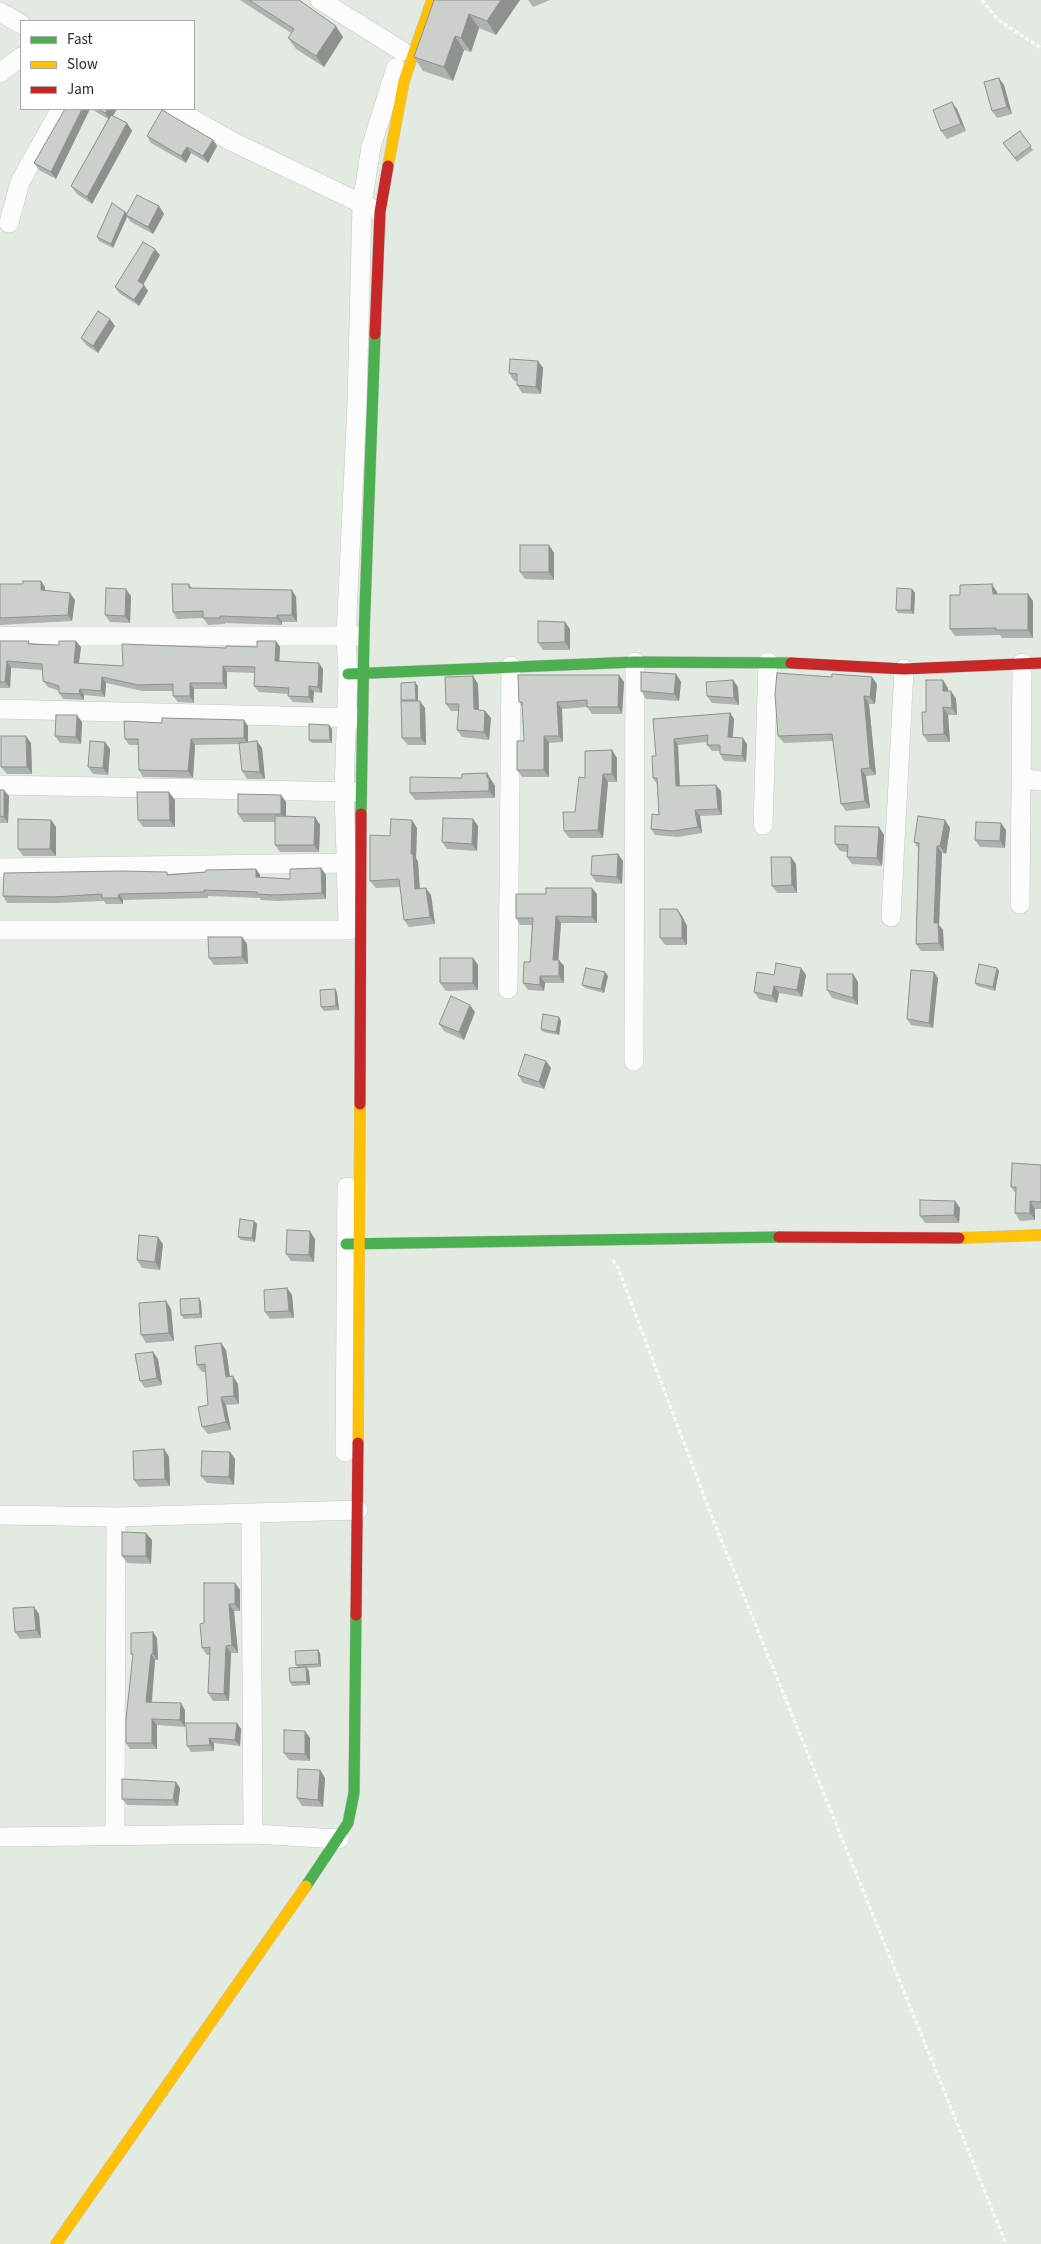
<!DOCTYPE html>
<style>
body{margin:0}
#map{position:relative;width:1041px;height:2244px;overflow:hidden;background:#e2eae2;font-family:"Source Sans 3",sans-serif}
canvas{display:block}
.legend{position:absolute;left:20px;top:20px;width:175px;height:90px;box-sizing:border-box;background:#fff;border:1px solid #aaa;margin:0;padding:6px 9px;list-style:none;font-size:15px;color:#2b2b2b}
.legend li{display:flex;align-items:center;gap:10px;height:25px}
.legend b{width:25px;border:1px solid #aaa}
</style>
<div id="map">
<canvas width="1041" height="2244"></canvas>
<ul class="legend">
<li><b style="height:6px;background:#4caf50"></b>Fast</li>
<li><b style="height:6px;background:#ffc107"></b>Slow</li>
<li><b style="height:6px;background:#c62828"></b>Jam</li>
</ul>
</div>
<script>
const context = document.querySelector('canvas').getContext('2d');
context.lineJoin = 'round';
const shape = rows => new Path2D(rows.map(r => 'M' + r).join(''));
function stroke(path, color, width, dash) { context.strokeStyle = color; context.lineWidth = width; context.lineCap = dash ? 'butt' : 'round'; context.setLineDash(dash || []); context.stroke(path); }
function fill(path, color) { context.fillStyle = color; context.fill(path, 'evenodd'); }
const street = shape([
 [320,0,402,51],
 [0,12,21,24],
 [0,73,21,57],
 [175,109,231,141,373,209],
 [9,223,20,182,61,109],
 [0,636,359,636],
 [0,709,359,718],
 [1021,778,1041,781],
 [0,785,356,792],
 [763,825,768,662],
 [0,868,345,863],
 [1020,904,1022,663],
 [891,917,904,669],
 [348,922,344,791,348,674,346,636,357,404,362,204,371,147,396,68],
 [0,930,349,930],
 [508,989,511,666],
 [634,1061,635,662],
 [345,1452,347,1187],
 [251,1513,253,1834],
 [0,1515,116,1517,358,1510],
 [115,1836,116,1517],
 [0,1837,253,1834,339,1839]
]);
const fast = shape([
 [348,674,635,662,791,663],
 [361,814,364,636,375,334],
 [346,1244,779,1237],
 [306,1886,348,1823,354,1793,356,1615]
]);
const slow = shape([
 [388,166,404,81,432,0],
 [959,1238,1041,1235],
 [358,1443,360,1104],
 [56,2244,306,1886]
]);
const jam = shape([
 [375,334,380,212,388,166],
 [791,663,904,669,1041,663],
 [360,1104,361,814],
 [779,1237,959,1238],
 [356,1615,358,1443]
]);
stroke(street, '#c6c7c5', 20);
stroke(fast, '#c6c7c5', 12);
stroke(slow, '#c6c7c5', 12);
stroke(jam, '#c6c7c5', 12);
stroke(shape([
 [982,0,998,20,1041,48],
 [613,1260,618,1268,712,1517,1006,2244]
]), '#fbfcfb', 3, [4, 2.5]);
stroke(street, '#fbfcfb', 19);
stroke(fast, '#4caf50', 11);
stroke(slow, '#ffc107', 11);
stroke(jam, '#c62828', 11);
fill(shape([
 [240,0,300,0,343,37,324,67,296,49,288,38,291,33],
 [434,0,520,0,496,35,479,28,471,52,464,50,453,81,423,71,414,57],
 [528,0,550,0,533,7],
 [1004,85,1012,114,997,118,992,111],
 [65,109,56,179,39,170,34,163],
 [91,109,117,109,113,116,127,123,132,131,92,204,77,194,71,186,108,119],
 [957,109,966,131,947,139,941,131],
 [1020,131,1033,150,1017,162,1003,143],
 [147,136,213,140,217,146,208,163,191,153,186,163,151,143],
 [159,206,164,214,153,234,131,222,127,217,113,248,99,241,97,237,125,212,127,213],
 [160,255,143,284,148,291,139,306,119,293,115,287],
 [115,326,98,353,86,345,81,338],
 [538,361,543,368,541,394,522,393,517,385,517,381,514,381,509,373],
 [549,545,554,553,554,580,525,579,520,572],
 [0,584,45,587,45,590,75,600,72,621,0,625],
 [189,584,192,588,292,590,296,597,297,622,282,622,282,625,225,623,225,624,208,625,203,618,177,619,173,612],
 [912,589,915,593,914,614,898,613,896,610],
 [997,592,997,594,1028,594,1033,601,1033,638,1002,638,1000,635,955,636,950,629,960,595],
 [131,596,130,623,110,622,105,615],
 [570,629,570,650,543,650,538,643],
 [0,641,81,647,79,663,123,666,226,648,257,647,276,641,280,647,279,661,323,669,322,693,314,692,313,703,293,702,288,696,288,694,259,692,254,686,255,673,227,672,227,689,194,689,194,703,178,702,173,696,173,691,142,691,106,683,105,697,84,695,84,700,63,699,59,693,59,691,48,687,43,681,43,670,11,668,10,688,0,688],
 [676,674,681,682,679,701,646,699,641,691],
 [619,675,624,682,622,714,592,714,587,707,562,709,563,742,549,743,549,777,522,777,517,770,524,741,523,707,519,702],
 [473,676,478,684,479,710,485,711,491,718,489,740,462,737,457,730,459,711,451,711,446,704],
 [832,677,872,677,877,684,875,704,869,704,876,775,866,776,870,808,846,811,841,804,833,741,784,743,778,736],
 [733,680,738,687,739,705,712,703,707,696],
 [418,686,418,701,425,708,426,745,408,745,402,738,402,701,401,700],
 [948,688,948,691,951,691,956,699,957,715,948,715,950,742,928,742,923,735,926,712],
 [730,713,734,719,733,737,747,744,746,762,724,761,720,754,720,751,712,751,707,745,707,742,678,745,680,786,721,791,722,815,700,816,702,833,678,837,655,835,651,829,659,815,657,784,653,778,656,756,653,719],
 [82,722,81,744,60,743,55,736],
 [329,725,332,729,332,743,312,743,309,740],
 [248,726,248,742,262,748,265,779,247,779,242,771,239,744,195,745,193,778,143,777,139,770,138,745,129,745,125,739],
 [105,742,110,749,108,775,93,774,88,767],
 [31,743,32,774,7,774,1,767],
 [612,750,617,758,617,782,608,782,603,838,569,838,564,831,575,812,585,778],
 [462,778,492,781,495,786,495,798,415,800,410,793],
 [0,790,9,796,8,823,0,823],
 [281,795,286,802,286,817,315,817,320,825,319,852,280,852,275,845,275,822,243,822,238,814],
 [175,800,175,827,143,827,138,820],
 [473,819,478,826,477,851,447,849,442,842],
 [51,820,56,827,56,856,23,856,18,849],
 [945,820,950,828,946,854,942,853,939,925,943,930,944,951,921,951,916,944,918,848,914,842],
 [879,827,884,835,882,866,852,864,847,857,847,852,840,851,835,844],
 [417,828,416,858,418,862,420,888,431,895,435,924,409,927,404,920,400,887,376,888,370,881,390,836],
 [1006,830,1005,848,980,847,975,840],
 [618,854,623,861,622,884,596,882,591,875],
 [791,857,796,864,797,893,777,893,772,886],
 [321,868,326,875,326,899,278,901,261,900,260,898,208,896,208,898,123,900,123,904,106,904,104,901,57,903,7,903,3,896,168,874,256,869,260,875,260,877,290,879],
 [597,894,597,923,561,923,558,960,564,966,564,983,545,983,544,991,528,990,523,983,530,962,532,925,520,925,516,918],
 [677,909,682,916,687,926,687,945,665,945,660,938],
 [242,937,247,944,248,964,214,965,209,958],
 [473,958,478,965,478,990,446,991,440,983],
 [801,968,806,975,802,997,779,993,777,1003,759,999,754,992,774,975],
 [999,971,995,991,977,986,975,983],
 [853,974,858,982,858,1005,832,998,827,990],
 [608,976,604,993,585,988,582,985],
 [938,978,933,1028,911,1025,907,1019],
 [335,989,337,993,339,1010,324,1011,321,1007],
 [475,1012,464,1040,444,1031,439,1024],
 [561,1021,559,1035,543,1032,541,1029],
 [546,1061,551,1068,544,1089,523,1083,518,1075],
 [1041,1165,1041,1209,1035,1209,1035,1220,1020,1221,1015,1213,1016,1194,1011,1187],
 [955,1201,960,1208,959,1223,925,1223,920,1216],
 [254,1221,257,1224,255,1242,241,1240,238,1237],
 [315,1239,314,1262,291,1261,286,1254],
 [163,1244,160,1270,142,1268,137,1260],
 [287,1288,292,1295,294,1318,270,1319,265,1312],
 [199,1298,201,1302,202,1318,184,1319,181,1315],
 [166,1301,171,1309,174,1341,146,1343,141,1335],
 [226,1350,230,1376,238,1384,239,1404,226,1405,231,1430,208,1434,202,1427,208,1405,206,1372,202,1372,197,1365],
 [153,1352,158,1359,162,1385,145,1388,140,1381],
 [164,1449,169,1457,170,1486,139,1487,134,1480],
 [230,1452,235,1459,234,1485,207,1483,201,1476],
 [146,1533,152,1540,151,1564,127,1563,122,1556],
 [235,1583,240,1590,240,1611,234,1611,238,1653,231,1653,229,1701,213,1701,208,1693,210,1655,207,1655,202,1648,204,1623],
 [34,1607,39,1614,41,1638,20,1639,15,1632],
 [157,1638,158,1660,155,1660,152,1702,185,1710,185,1727,157,1725,157,1749,130,1749,126,1743,133,1656,131,1654],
 [318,1650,320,1653,321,1667,307,1668,309,1671,310,1685,292,1686,290,1682,298,1668,296,1665],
 [237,1723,241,1729,240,1746,214,1743,214,1751,191,1752,187,1746],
 [305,1731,310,1738,310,1761,289,1760,284,1753],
 [320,1770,325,1778,323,1807,302,1806,297,1798],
 [180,1788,178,1806,127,1805,122,1799]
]), '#afb3af');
fill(shape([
 [501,0,520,0,496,35,487,21],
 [469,14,479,28,471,52,461,38],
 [336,26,343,37,324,67,316,56],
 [455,36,464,50,453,81,444,67],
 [999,78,1004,85,1012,114,1007,107],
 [952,102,957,109,966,131,961,124],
 [82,109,90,109,56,179,51,172],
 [108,109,117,109,110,120,105,113],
 [127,123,132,131,92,204,87,197],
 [213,140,217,146,208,163,203,156],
 [187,147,191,153,186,163,181,156],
 [159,206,164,214,153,234,148,227],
 [125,212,128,215,126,215,127,217,113,248,111,244],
 [155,249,160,255,142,287,138,281],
 [144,285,148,291,139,306,134,300],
 [110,319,115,326,98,353,93,346],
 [538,361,543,368,541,394,536,387],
 [549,545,554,553,554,580,549,572],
 [41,581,45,587,45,596,41,590],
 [992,584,997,592,998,601,993,594],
 [126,589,131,596,130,623,125,616],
 [912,589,915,593,914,614,911,610],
 [292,590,296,597,297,622,292,615],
 [70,593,75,600,72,621,68,615],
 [1028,594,1033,601,1033,638,1028,630],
 [277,615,282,622,282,625,277,618],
 [565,622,570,629,570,650,565,642],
 [76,641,81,647,78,669,74,663],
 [276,641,280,647,279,667,275,661],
 [7,661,11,668,10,688,5,682],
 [319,663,323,669,322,693,318,687],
 [223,666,227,672,227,689,223,683],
 [676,674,681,682,679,701,674,694],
 [619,675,624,682,622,714,618,707],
 [473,676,478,684,479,717,474,709],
 [102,677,106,683,105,697,101,691],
 [872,677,877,684,875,704,870,697],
 [733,680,738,687,739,705,734,698],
 [943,680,948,688,948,699,943,691],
 [415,682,418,686,418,703,416,700],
 [190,683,194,689,194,703,190,696],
 [309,686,314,692,313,703,309,697],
 [80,689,84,695,84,700,79,694],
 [951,691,956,699,957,715,952,708],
 [864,696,869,704,876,775,870,768],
 [420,701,425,708,426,745,421,738],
 [557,702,562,709,563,742,559,736],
 [943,707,948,715,950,742,944,734],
 [485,711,491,718,489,740,484,732],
 [730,713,734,719,732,743,728,737],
 [77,715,82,722,81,744,76,737],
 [244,720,248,726,248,744,244,738],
 [329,725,332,729,332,743,330,740],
 [26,736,31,743,32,774,27,767],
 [544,736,549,743,549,777,544,770],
 [743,738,747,744,746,762,742,756],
 [191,739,195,745,193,778,188,771],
 [674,739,678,745,680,792,676,786],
 [257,741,262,748,265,779,260,772],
 [105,742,110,749,108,775,103,768],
 [612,750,617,758,617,782,612,774],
 [861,769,866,776,870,808,865,801],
 [487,773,495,786,495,798,489,791,487,778],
 [603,774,608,782,603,838,598,830],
 [716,785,721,791,722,815,718,809],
 [4,790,9,796,8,823,4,817],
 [169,792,175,800,175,827,170,820],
 [281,795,286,802,286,822,281,814],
 [695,810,700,816,702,833,698,827],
 [315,817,320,825,319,852,314,845],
 [473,819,478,826,477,851,472,844],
 [51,820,56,827,56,856,50,849],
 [412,820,417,828,416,858,418,862,420,896,415,889,411,854],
 [945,820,950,828,946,854,940,846],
 [1001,823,1006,830,1005,848,1000,841],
 [879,827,884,835,882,866,877,858],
 [937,846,942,853,939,925,943,930,944,951,939,943,934,923],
 [618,854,623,861,622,884,617,877],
 [791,857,796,864,797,893,792,885],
 [321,868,326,875,326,899,322,893],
 [256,869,260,875,260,883,256,877],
 [426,888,431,895,435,924,430,917],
 [592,888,597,894,597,923,592,917],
 [119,894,123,900,123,904,118,898],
 [677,909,682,916,687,926,687,945,682,938],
 [556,916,561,923,558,966,553,960],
 [242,937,247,944,248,964,242,957],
 [473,958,478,965,478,990,473,983],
 [559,960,564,966,564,983,559,976],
 [801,968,806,975,802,997,797,990],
 [997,968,999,971,995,991,993,987],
 [605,972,608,976,604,993,601,989],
 [934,972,938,978,933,1028,929,1023],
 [853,974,858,982,858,1005,853,998],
 [540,976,545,983,544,991,540,985],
 [774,986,779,993,777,1003,772,996],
 [335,989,337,993,339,1010,336,1006],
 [470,1005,475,1012,464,1040,459,1032],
 [559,1017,561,1021,559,1035,556,1032],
 [546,1061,551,1068,544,1089,539,1082],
 [955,1201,960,1208,959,1223,954,1215],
 [1030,1201,1035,1209,1035,1220,1030,1213],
 [254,1221,257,1224,255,1242,252,1238],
 [310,1231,315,1239,314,1262,309,1255],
 [158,1237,163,1244,160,1270,155,1262],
 [287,1288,292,1295,294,1318,289,1311],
 [199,1298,201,1302,202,1318,200,1314],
 [166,1301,171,1309,174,1341,169,1333],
 [221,1343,226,1350,231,1384,226,1377],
 [153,1352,158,1359,162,1385,157,1378],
 [233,1376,238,1384,239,1404,234,1396],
 [221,1397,226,1405,231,1430,226,1422],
 [164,1449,169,1457,170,1486,165,1479],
 [230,1452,235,1459,234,1485,229,1477],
 [146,1533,152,1540,151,1564,146,1556],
 [235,1583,240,1590,240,1611,235,1604],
 [229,1604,234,1611,238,1653,232,1645],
 [34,1607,39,1614,41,1638,36,1630],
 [153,1632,157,1638,158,1660,153,1654],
 [226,1646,231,1653,229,1701,224,1694],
 [318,1650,320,1653,321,1667,319,1664],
 [151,1654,155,1660,151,1708,146,1702],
 [306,1667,309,1671,310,1685,307,1682],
 [181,1703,185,1710,185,1727,180,1720],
 [152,1719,157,1725,157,1749,152,1743],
 [237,1723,241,1729,240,1746,235,1740],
 [305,1731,310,1738,310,1761,305,1754],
 [209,1738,214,1743,214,1751,210,1745],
 [320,1770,325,1778,323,1807,318,1800],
 [176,1782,180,1788,178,1806,173,1800]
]), '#8e928e');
const building = shape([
 [249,0,299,0,336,26,316,56,288,38,294,29,249,0],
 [434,0,501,0,487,21,469,14,461,38,455,36,444,67,414,57,434,0],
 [999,78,1007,107,992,111,984,82,999,78],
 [952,102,961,124,941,131,933,110,952,102],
 [65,109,82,109,51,172,34,163,65,109],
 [98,109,108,109,105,113,98,109],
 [162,110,213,140,203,156,187,147,181,156,147,136,162,110],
 [111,115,127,123,87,197,71,186,111,115],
 [1020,131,1031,146,1015,158,1003,143,1020,131],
 [137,195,159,206,148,227,126,215,137,195],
 [112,203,125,212,111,244,97,237,112,203],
 [143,242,155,249,138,281,144,285,134,300,115,287,143,242],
 [98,311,110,319,93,346,81,338,98,311],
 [510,359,538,361,536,387,517,385,517,374,509,373,510,359],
 [520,545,549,545,549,572,520,572,520,545],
 [23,581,41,581,41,590,70,593,68,615,0,618,0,584,23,584,23,581],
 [172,584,189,584,189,588,292,590,292,615,277,615,277,618,220,616,220,618,203,618,203,611,173,612,172,584],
 [992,584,993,594,1028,594,1028,630,996,630,996,628,950,629,950,595,960,595,960,585,992,584],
 [106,588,126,589,125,616,105,615,106,588],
 [897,588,912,589,911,610,896,610,897,588],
 [538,621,565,622,565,642,538,643,538,621],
 [0,641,29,641,28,644,59,645,59,641,76,641,74,663,123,666,122,644,226,648,226,646,257,647,257,641,276,641,275,661,319,663,318,687,309,686,309,697,288,696,289,688,254,686,255,667,223,666,223,683,190,683,190,696,173,696,173,684,138,685,102,677,101,691,80,689,79,694,59,693,59,686,43,681,42,664,7,661,5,682,0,682,0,641],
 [641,672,676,674,674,694,641,691,641,672],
 [777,673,832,677,832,674,872,677,870,697,864,696,870,768,861,769,865,801,841,804,832,734,778,736,775,694,777,673],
 [518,675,619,675,618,707,587,707,587,700,557,702,559,736,544,736,544,770,517,770,517,741,524,741,522,702,519,702,518,675],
 [473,676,474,709,485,711,484,732,457,730,459,704,446,704,445,677,473,676],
 [733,680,734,698,707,696,706,682,733,680],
 [926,680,943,680,943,691,951,691,952,708,943,707,944,734,923,735,922,712,926,712,926,680],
 [415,682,416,700,401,700,401,683,415,682],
 [401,701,420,701,421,738,402,738,401,701],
 [730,713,728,737,743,738,742,756,720,754,720,745,707,745,708,735,674,739,676,786,716,785,718,809,695,810,698,827,673,831,651,829,652,814,659,815,657,778,653,778,652,756,656,756,653,719,730,713],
 [56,715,77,715,76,737,55,736,56,715],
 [162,718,244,720,244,738,191,739,188,771,139,770,138,739,125,739,124,721,162,723,162,718],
 [309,724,329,725,330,740,309,740,309,724],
 [1,736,26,736,27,767,1,767,1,736],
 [90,741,105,742,103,768,88,767,90,741],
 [257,741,260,772,242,771,239,743,257,741],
 [612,750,612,774,603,774,598,830,564,831,563,812,575,812,579,777,585,778,585,751,612,750],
 [487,773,487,778,489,778,489,791,410,793,410,777,462,778,462,774,487,773],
 [0,790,4,790,4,817,0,816,0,790],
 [137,792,169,792,170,820,138,820,137,792],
 [238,794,281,795,281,814,238,814,238,794],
 [275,816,315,817,314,845,275,845,275,816],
 [918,816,945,820,940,846,937,846,934,923,938,923,939,943,916,944,919,843,914,842,918,816],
 [443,818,473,819,472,844,442,842,443,818],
 [18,819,51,820,50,849,18,849,18,819],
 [391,819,412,820,411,854,413,854,415,889,426,888,430,917,404,920,399,879,370,881,370,835,390,836,391,819],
 [976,822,1001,823,1000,841,975,840,976,822],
 [835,826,879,827,877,858,847,857,848,845,835,844,835,826],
 [618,854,617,877,591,875,592,856,618,854],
 [771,857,791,857,792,885,772,886,771,857],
 [321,868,322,893,274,895,257,894,257,892,204,890,204,892,119,894,118,898,102,898,102,894,53,897,3,896,4,873,122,871,167,872,167,875,206,872,206,870,256,869,256,877,290,879,290,869,321,868],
 [546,888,592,888,592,917,556,916,553,960,559,960,559,976,540,976,540,985,523,983,524,962,530,962,533,918,516,918,516,894,546,894,546,888],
 [660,909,677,909,682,919,682,938,660,938,660,909],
 [208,937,242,937,242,957,209,958,208,937],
 [440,958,473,958,473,983,440,983,440,958],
 [776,963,801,968,797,990,774,986,772,996,754,992,757,972,774,975,776,963],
 [979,964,997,968,993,987,975,983,979,964],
 [586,968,605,972,601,989,582,985,586,968],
 [911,970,934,972,929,1023,907,1019,911,970],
 [827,974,853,974,853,998,827,990,827,974],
 [335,989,336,1006,321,1007,320,990,335,989],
 [451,996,470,1005,459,1032,439,1024,451,996],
 [543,1014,559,1017,556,1032,541,1029,543,1014],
 [525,1054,546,1061,539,1082,518,1075,525,1054],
 [1012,1163,1041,1165,1041,1202,1030,1201,1030,1213,1015,1213,1016,1187,1011,1187,1012,1163],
 [920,1200,955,1201,954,1215,920,1216,920,1200],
 [240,1219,254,1221,252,1238,238,1237,240,1219],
 [287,1230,310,1231,309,1255,286,1254,287,1230],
 [139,1235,158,1237,155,1262,137,1260,139,1235],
 [287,1288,289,1311,265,1312,264,1290,287,1288],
 [199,1298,200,1314,181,1315,180,1299,199,1298],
 [166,1301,169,1333,141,1335,139,1303,166,1301],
 [221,1343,226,1377,233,1376,234,1396,221,1397,226,1422,202,1427,198,1407,208,1405,205,1364,197,1365,195,1346,221,1343],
 [153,1352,157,1378,140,1381,135,1354,153,1352],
 [164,1449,165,1479,134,1480,133,1451,164,1449],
 [202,1451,230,1452,229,1477,201,1476,202,1451],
 [122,1532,146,1533,146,1556,122,1556,122,1532],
 [204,1583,235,1583,235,1604,229,1604,232,1645,226,1646,224,1694,208,1693,210,1647,202,1648,200,1624,204,1623,204,1583],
 [34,1607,36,1630,15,1632,13,1608,34,1607],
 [153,1632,153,1654,151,1654,146,1702,181,1703,180,1720,152,1719,152,1743,126,1743,126,1719,133,1654,131,1654,131,1633,153,1632],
 [318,1650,319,1664,296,1665,295,1651,318,1650],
 [306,1667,307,1682,290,1682,289,1668,306,1667],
 [186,1723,237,1723,235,1740,209,1738,210,1745,187,1746,186,1723],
 [284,1730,305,1731,305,1754,284,1753,284,1730],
 [298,1769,320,1770,318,1800,297,1798,298,1769],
 [122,1779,176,1782,173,1800,122,1799,122,1779]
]);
fill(building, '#cbd0cb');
stroke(building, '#8e928e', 1);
</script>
